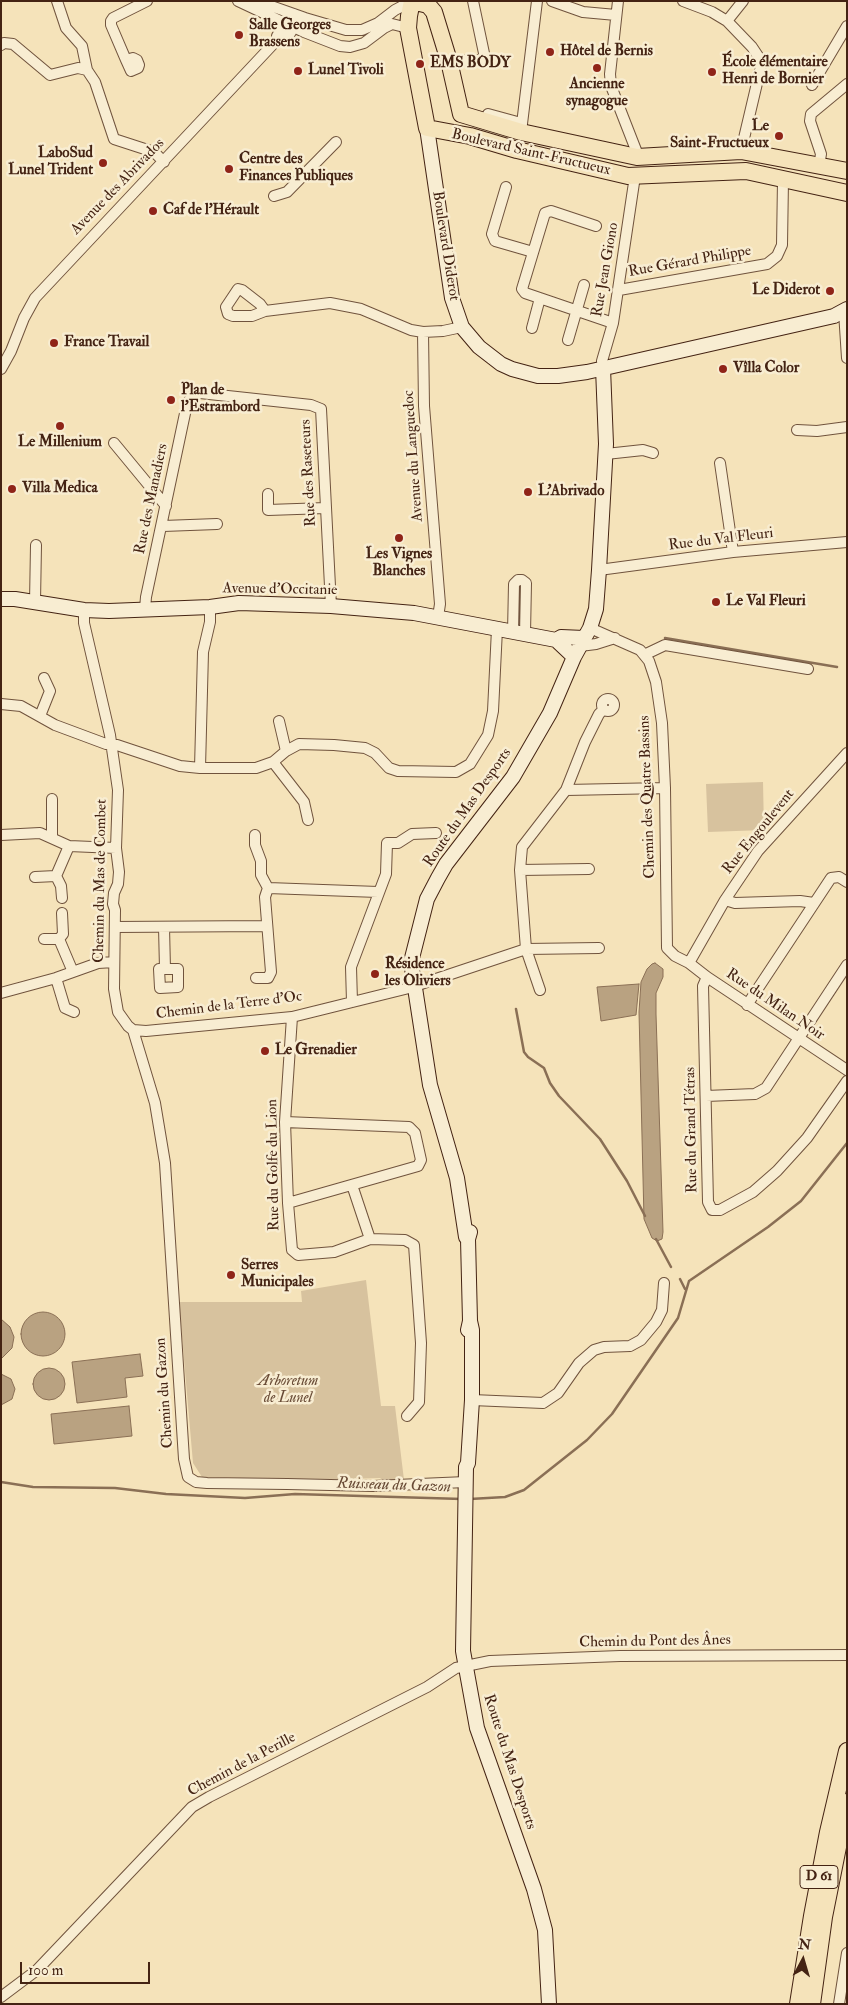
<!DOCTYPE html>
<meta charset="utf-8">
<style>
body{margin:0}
#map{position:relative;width:848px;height:2005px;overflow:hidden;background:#f5e3ba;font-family:"IM FELL Double Pica",serif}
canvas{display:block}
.frame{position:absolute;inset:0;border:2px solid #442313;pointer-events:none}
.north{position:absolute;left:778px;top:1935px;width:50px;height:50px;-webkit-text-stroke:4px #f8edd2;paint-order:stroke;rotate:6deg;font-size:14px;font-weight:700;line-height:20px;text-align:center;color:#442313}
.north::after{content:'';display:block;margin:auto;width:18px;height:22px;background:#442313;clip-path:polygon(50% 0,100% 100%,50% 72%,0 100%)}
.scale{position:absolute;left:20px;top:1962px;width:130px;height:22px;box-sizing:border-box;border:2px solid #442313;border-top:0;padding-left:6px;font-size:15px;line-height:18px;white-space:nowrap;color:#442313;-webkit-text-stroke:4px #f8edd2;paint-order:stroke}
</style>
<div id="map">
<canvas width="848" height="2005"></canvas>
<div class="frame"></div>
<div class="north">N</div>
<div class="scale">100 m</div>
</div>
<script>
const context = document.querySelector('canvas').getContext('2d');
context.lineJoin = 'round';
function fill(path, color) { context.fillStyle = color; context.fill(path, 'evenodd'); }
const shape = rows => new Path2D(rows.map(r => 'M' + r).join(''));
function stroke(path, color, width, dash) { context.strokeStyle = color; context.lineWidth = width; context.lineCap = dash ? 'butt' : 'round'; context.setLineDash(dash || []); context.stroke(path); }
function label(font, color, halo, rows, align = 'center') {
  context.font = font + ' "IM FELL Double Pica",serif'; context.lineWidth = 5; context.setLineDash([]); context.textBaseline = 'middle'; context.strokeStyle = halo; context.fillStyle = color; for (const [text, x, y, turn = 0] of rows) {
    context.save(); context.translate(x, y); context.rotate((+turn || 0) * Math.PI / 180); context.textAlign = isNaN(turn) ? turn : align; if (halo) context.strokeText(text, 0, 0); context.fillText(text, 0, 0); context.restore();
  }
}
fill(shape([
 [763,782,764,830,708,832,706,784],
 [366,1280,381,1406,395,1406,404,1480,384,1481,380,1478,315,1480,202,1477,193,1463,179,1302,302,1302,301,1291]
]), '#d7c29e');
const water = shape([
 [655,963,663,969,663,977,656,993,656,1014,663,1232,662,1239,657,1241,652,1238,644,1219,639,1012,641,982,647,969,652,964,655,963],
 [639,984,636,1015,601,1021,597,987,639,984],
 '21 1334a22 22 0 1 1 44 0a22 22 0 1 1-44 0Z',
 [1,1319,10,1327,14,1337,12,1348,1,1359,1,1319],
 [140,1354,143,1376,125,1378,127,1397,77,1403,72,1362,140,1354],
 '33 1384a16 16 0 1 1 32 0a16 16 0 1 1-32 0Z',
 [1,1374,11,1379,15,1389,12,1399,1,1405,1,1374],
 [129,1406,132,1436,54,1444,51,1414,129,1406]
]);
fill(water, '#b9a281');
stroke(water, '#8a6f55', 1);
stroke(shape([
 [665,638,837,667],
 [516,1009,524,1052,528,1057,544,1068,550,1083,559,1096,600,1139,627,1181,645,1216],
 [656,1239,671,1267],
 [680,1279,685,1289],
 [1,1482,33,1487,115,1488,166,1494,245,1498,295,1494,462,1499],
 [470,1499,505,1497,524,1490,587,1440,612,1414,678,1318,689,1281,768,1227,801,1201,847,1143]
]), '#8a6f55', 2.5);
const street = shape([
 [57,1,66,28,82,46,87,70],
 [238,1,304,32,340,46,350,47,364,43,384,28,392,24,408,28],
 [257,1,305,18,346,30,362,30,378,23,395,10,412,1],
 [552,1,583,12,616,15],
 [618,1,610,74,611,86,636,150,637,157],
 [683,1,712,12,727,21,752,47,762,62,741,151],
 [727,21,743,1],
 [277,40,283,39,289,35,294,27],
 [1,45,4,43,13,44,50,75,78,68,87,70,95,82,114,139,154,152,164,162],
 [126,60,133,58,137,60,139,65,138,68,131,71,126,60,111,25,111,21,113,18,147,1],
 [449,61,483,60,485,58,473,1],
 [812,85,847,26],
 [488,114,521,123],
 [521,132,537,1],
 [819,166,821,154,810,121,811,114,847,84],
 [506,187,492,234,495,241,533,252],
 [274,196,287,192,336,142],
 [596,226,551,211,545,213,522,289,525,293,613,323],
 [619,290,767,264,777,256,782,245,783,180],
 [265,311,260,304,242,290,238,289,226,307,228,314,233,316,252,316,265,311,330,303,361,309,411,330,423,332,443,331,462,327],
 [844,312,847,358],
 [532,328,540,298],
 [423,332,424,406,440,604,438,617],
 [568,340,584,285],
 [603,368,602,361,613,323,635,176],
 [1,369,11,351,24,318,35,298,277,40,277,36,285,23,294,14],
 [797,430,817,431,847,427],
 [114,443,166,506],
 [606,454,643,450,653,453],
 [720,463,733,552],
 [268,494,268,510,326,508],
 [163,526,217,524],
 [599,570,733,552,847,542],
 [35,602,36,545],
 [145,609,146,597,187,404,192,396,200,393,311,405,321,409,331,606],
 [84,610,84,623,110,735,118,790,116,848,119,872,118,884,114,893,113,904,115,910,114,989,118,1012,128,1026,133,1030],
 [590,628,640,650,649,661,656,682,662,723,665,788,667,948,675,956,689,963,707,977,847,1070],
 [513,632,514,584,518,580,522,580,526,583,525,634],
 [580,646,596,644,615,638],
 [644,655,665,645,808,669],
 '602 705a6 6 0 1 1 12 0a6 6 0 1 1-12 0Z',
 [1,704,21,706,55,725,106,744,117,745,180,766,200,768,256,768,273,762,286,751,299,744,334,745,365,748,375,753,389,768,398,771,456,772,470,764,488,735,493,711,497,629],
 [40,716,50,691,44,678],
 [279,721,286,751],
 [273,762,304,802,308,820],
 [200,768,203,652,210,622,210,607],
 [566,790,585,742,599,714,603,710],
 [1,835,40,833,69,846,116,848],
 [255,835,255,845,261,861,261,875,268,888],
 [52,837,52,799],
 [520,870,589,869],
 [56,876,69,846],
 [56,876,61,886,62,898],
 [35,877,56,876],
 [725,900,735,903,800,901,814,903],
 [62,913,63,934,59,939,73,972],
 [115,927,267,926],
 [164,927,165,969],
 [44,939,59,939],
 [689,963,725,900,758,851,847,753],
 [159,969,178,969,178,987,160,988,159,969],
 [707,977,703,986,708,1202,712,1210,720,1210,753,1192,777,1171,807,1138,847,1081],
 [56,978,65,1008,74,1012],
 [256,978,268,978,271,972,265,897,268,888,378,892],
 [540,990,526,949,520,870,522,847,566,790,665,788],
 [1,993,56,978,98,963,114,962],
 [352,1002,351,967,386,874,387,843,398,843,412,834,436,833],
 [747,1005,831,878,839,877,847,882],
 [292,1017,285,1122,288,1203,292,1250,298,1255,334,1252,370,1239,405,1240,414,1245,421,1343,419,1402,407,1416],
 [133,1030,155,1103,165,1163,184,1459,188,1477,196,1482,207,1483,287,1484,373,1486,466,1482],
 [133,1030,146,1031,292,1017,409,988,526,949,599,948],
 [706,1096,755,1094,766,1088,847,965],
 [285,1122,409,1127,415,1133,421,1160,418,1166,288,1203],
 [352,1185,370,1239],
 [472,1400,543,1403,558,1393,579,1363,594,1350,604,1347,630,1346,641,1340,656,1322,662,1310,664,1283],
 [1,1997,37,1970,192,1807,209,1797,427,1687,456,1668,490,1661,620,1656,847,1655],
 [839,2004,847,1953]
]);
const secondary = shape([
 [427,128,452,298,462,327,479,347,501,364,512,369,538,376,558,376,587,372,834,316,847,309],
 [1,599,15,599,84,610,109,611,210,607,239,603,331,606,414,613,556,640,574,657],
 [556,640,561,637,584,638],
 [468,1239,466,1237,457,1178,430,1085,411,962,427,899,438,878,446,864,513,777,550,713,574,657,590,628,596,609,599,570,606,444,603,368],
 [470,1321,472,1330,472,1400,468,1463,466,1467,463,1651,477,1728,534,1889,545,1930,549,2004],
 [468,1330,470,1321,468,1239,470,1232]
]);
const primary = shape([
 [412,1,409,16,408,28,427,128,470,136,517,150,628,176,746,171,847,193],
 [412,1,428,5,434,12,449,61,461,114,521,132,637,157,741,151,847,171],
 [798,2004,812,1916,828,1832,847,1751],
 [812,2004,824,1917,847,1802]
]);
stroke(street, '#70533d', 12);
stroke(secondary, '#442313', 16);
stroke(primary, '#442313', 18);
stroke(street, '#f8edd2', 10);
stroke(secondary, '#f8edd2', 14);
stroke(primary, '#f5e3ba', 16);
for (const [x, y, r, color] of [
 [239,35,5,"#8f2418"],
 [550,52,5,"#8f2418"],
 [420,64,5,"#8f2418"],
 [597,68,5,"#8f2418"],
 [298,71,5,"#8f2418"],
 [712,72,5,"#8f2418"],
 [779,136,5,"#8f2418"],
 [103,163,5,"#8f2418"],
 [229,169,5,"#8f2418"],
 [153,211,5,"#8f2418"],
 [830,291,5,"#8f2418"],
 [54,343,5,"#8f2418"],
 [723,369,5,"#8f2418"],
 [171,400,5,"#8f2418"],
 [60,426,5,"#8f2418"],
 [12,489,5,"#8f2418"],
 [528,492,5,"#8f2418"],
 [399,538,5,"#8f2418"],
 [716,602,5,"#8f2418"],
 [375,974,5,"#8f2418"],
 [265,1051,5,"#8f2418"],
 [231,1275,5,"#8f2418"]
]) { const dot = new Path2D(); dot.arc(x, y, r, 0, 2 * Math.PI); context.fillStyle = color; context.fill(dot); stroke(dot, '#f8edd2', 2); }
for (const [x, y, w] of [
 [819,1877,38]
]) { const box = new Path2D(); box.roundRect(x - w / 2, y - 11.5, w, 23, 4); context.fillStyle = '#f8edd2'; context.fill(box); stroke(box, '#442313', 1); }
label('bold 14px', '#442313', null, [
 ["D 61",819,1877]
]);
label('bold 15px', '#442313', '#f8edd2', [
 ["Salle Georges",249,26],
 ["Brassens",249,43],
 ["Hôtel de Bernis",560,52],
 ["École élémentaire",722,63],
 ["Henri de Bornier",722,80],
 ["EMS BODY",430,64],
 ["Lunel Tivoli",308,71],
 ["Ancienne",597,85,"center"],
 ["synagogue",597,102,"center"],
 ["Le",769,127,"right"],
 ["Saint-Fructueux",769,144,"right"],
 ["LaboSud",93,154,"right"],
 ["Lunel Trident",93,171,"right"],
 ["Centre des",239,160],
 ["Finances Publiques",239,177],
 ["Caf de l'Hérault",163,211],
 ["Le Diderot",820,291,"right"],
 ["France Travail",64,343],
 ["Vîlla Color",733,369],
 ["Plan de",181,391],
 ["l'Estrambord",181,408],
 ["Le Millenium",60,443,"center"],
 ["Villa Medica",22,489],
 ["L'Abrivado",538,492],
 ["Les Vignes",399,555,"center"],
 ["Blanches",399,572,"center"],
 ["Le Val Fleuri",726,602],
 ["Résidence",385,965],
 ["les Oliviers",385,982],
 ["Le Grenadier",275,1051],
 ["Serres",241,1266],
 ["Municipales",241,1283]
], 'left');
label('15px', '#442313', '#f8edd2', [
 ["Boulevard Saint-Fructueux",531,153,13],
 ["Avenue des Abrivados",118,187,-46],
 ["Boulevard Diderot",445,246,81],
 ["Rue Gérard Philippe",690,262,-10],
 ["Rue Jean Giono",606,270,-80],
 ["Avenue du Languedoc",414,456,-94],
 ["Rue des Raseteurs",309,473,-93],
 ["Rue des Manadiers",152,499,-78],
 ["Rue du Val Fleuri",721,540,-7],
 ["Avenue d'Occitanie",280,590,1],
 ["Chemin des Quatre Bassins",648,797,-92],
 ["Route du Mas Desports",468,808,-55],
 ["Rue Engoulevent",759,832,-51],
 ["Chemin du Mas de Combet",101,881,-89],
 ["Rue du Milan Noir",775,1005,34],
 ["Chemin de la Terre d'Oc",229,1006,-7],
 ["Rue du Grand Tétras",692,1130,-91],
 ["Rue du Golfe du Lion",274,1165,-91],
 ["Chemin du Gazon",165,1393,-94],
 ["Chemin du Pont des Ânes",655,1642,-1],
 ["Route du Mas Desports",509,1762,72],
 ["Chemin de la Perille",242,1765,-28]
]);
label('italic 15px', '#694b36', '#f8edd2', [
 ["Arboretum",288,1382],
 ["de Lunel",288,1399]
]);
label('italic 16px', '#674934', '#f8edd2', [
 ["Ruisseau du Gazon",394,1486,2]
]);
</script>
